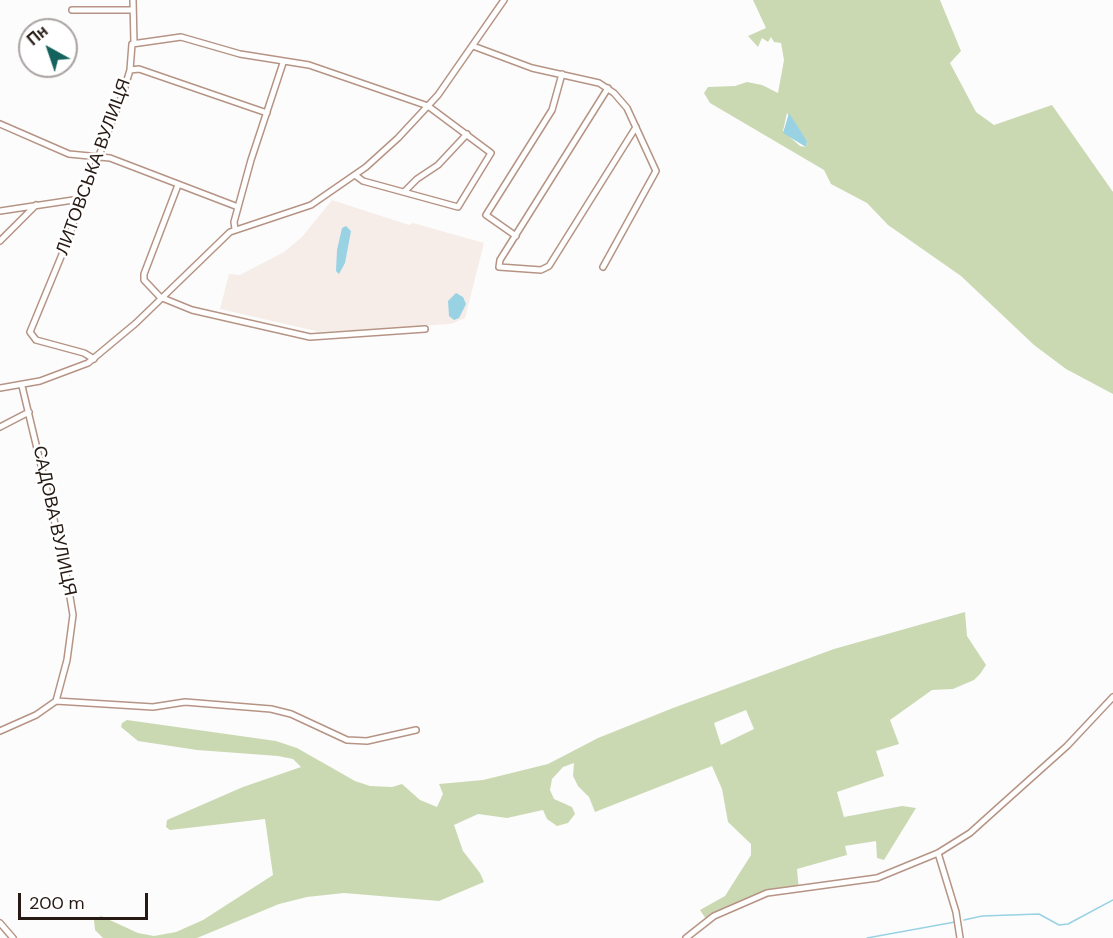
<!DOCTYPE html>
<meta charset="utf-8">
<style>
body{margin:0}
#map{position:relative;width:1113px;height:938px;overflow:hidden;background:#fcfcfc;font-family:"DM Sans",sans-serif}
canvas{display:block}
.north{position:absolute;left:18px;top:18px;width:60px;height:60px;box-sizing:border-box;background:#fff;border:2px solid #a9a3a1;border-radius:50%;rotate:320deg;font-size:16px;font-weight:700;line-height:24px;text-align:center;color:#271a14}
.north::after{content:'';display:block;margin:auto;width:21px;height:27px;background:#14625d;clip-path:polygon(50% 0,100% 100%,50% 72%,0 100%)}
.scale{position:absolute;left:18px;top:893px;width:130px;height:27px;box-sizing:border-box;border:3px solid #271a14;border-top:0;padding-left:8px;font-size:18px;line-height:21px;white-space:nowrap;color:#271a14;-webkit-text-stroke:4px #fff;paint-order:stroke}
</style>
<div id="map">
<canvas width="1113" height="938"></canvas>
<div class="north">Пн</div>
<div class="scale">200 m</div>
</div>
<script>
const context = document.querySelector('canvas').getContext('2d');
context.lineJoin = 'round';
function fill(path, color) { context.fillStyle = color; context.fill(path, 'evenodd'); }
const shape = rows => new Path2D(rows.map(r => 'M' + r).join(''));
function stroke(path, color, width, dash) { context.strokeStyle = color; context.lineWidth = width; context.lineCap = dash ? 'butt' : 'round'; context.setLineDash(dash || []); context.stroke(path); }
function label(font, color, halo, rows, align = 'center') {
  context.font = font + ' "DM Sans",sans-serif'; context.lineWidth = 5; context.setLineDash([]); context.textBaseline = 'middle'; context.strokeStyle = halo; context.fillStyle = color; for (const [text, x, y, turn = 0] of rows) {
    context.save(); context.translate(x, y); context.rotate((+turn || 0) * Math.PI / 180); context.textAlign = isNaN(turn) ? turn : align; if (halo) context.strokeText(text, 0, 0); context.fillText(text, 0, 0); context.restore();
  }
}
fill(shape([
 [332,200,409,225,413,223,484,243,465,318,451,324,320,332,220,309,229,274,240,275,284,252,302,237]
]), '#f6ede9');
fill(shape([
 [753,0,940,0,961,51,950,63,976,112,994,125,1052,105,1113,192,1113,394,1066,369,1034,345,961,276,888,225,867,203,831,184,824,170,710,103,704,93,708,87,735,86,747,82,762,85,778,93,784,60,781,43,774,42,771,37,768,42,762,38,758,47,748,36,766,28],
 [787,113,807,141,806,147,800,146,783,131],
 [965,612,967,636,986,665,980,674,974,680,953,689,932,690,890,720,899,744,876,751,884,776,837,792,844,817,902,806,916,808,884,860,877,858,876,841,845,846,847,855,797,869,799,891,772,895,708,922,700,910,725,896,751,855,751,844,728,822,722,789,712,766,595,812,589,797,578,786,573,776,574,763,563,767,552,779,550,790,554,799,572,807,575,814,568,823,557,826,547,819,543,810,507,818,478,814,454,825,463,851,480,873,484,882,439,901,344,893,307,897,279,904,197,938,103,938,95,930,94,920,101,916,138,933,154,936,176,932,203,920,273,875,265,819,170,830,166,827,167,820,243,787,301,767,293,759,278,756,197,750,138,741,121,727,122,723,127,720,276,741,297,748,355,781,370,786,392,787,402,784,420,800,437,807,443,794,439,784,483,780,548,764,598,738,673,708,834,649],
 [746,710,754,729,721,745,714,723]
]), '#cbd9b3');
fill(shape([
 [789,113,807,141,806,147,783,133],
 [346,226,351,231,345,263,339,274,336,271,337,250,342,228],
 [456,293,463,297,466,304,459,318,454,320,449,316,448,301]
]), '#98d2e3');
stroke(shape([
 [964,920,982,916,1039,914,1059,925,1068,924,1113,900],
 [867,938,955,922]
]), '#98d2e3', 1.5);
const street = shape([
 [133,0,134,43],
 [72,10,133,10],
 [473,46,532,68,599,83,614,93,627,108,656,171,603,267],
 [130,70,139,69,267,113],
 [608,88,500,260,499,267,541,270,549,266,636,127],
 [0,124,69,154,110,158,238,207],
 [178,185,144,274,144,280,160,297,192,310,310,337,425,329],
 [405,191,417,179,438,165,467,134],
 [0,211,80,199],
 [235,229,234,222,251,160,283,63],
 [516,236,486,215,552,110,562,74],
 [0,241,36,205],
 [94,359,84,353,36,340,30,332,70,235,80,197,89,182,124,90,130,70,132,44,181,37,240,54,309,65,428,106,491,153,458,207,363,181,355,175],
 [0,388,40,381,88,363,136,323,230,232,311,205,366,167,398,138,438,95,504,0],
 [0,427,29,412],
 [56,701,153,707,185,702,271,709,291,714,347,740,367,741,416,730],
 [0,731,36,715,56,701,67,660,73,615,64,561,22,386],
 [938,853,956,912,960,938],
 [0,923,13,938],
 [686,938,714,916,767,893,877,878,938,853,970,833,1000,806,1067,746,1113,697]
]);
stroke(street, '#b69485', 8);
stroke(street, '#fff', 5);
label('18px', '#271a14', '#fff', [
 ["ЛИТОВСЬКА ВУЛИЦЯ",94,167,-70],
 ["САДОВА ВУЛИЦЯ",54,521,78]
]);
</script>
